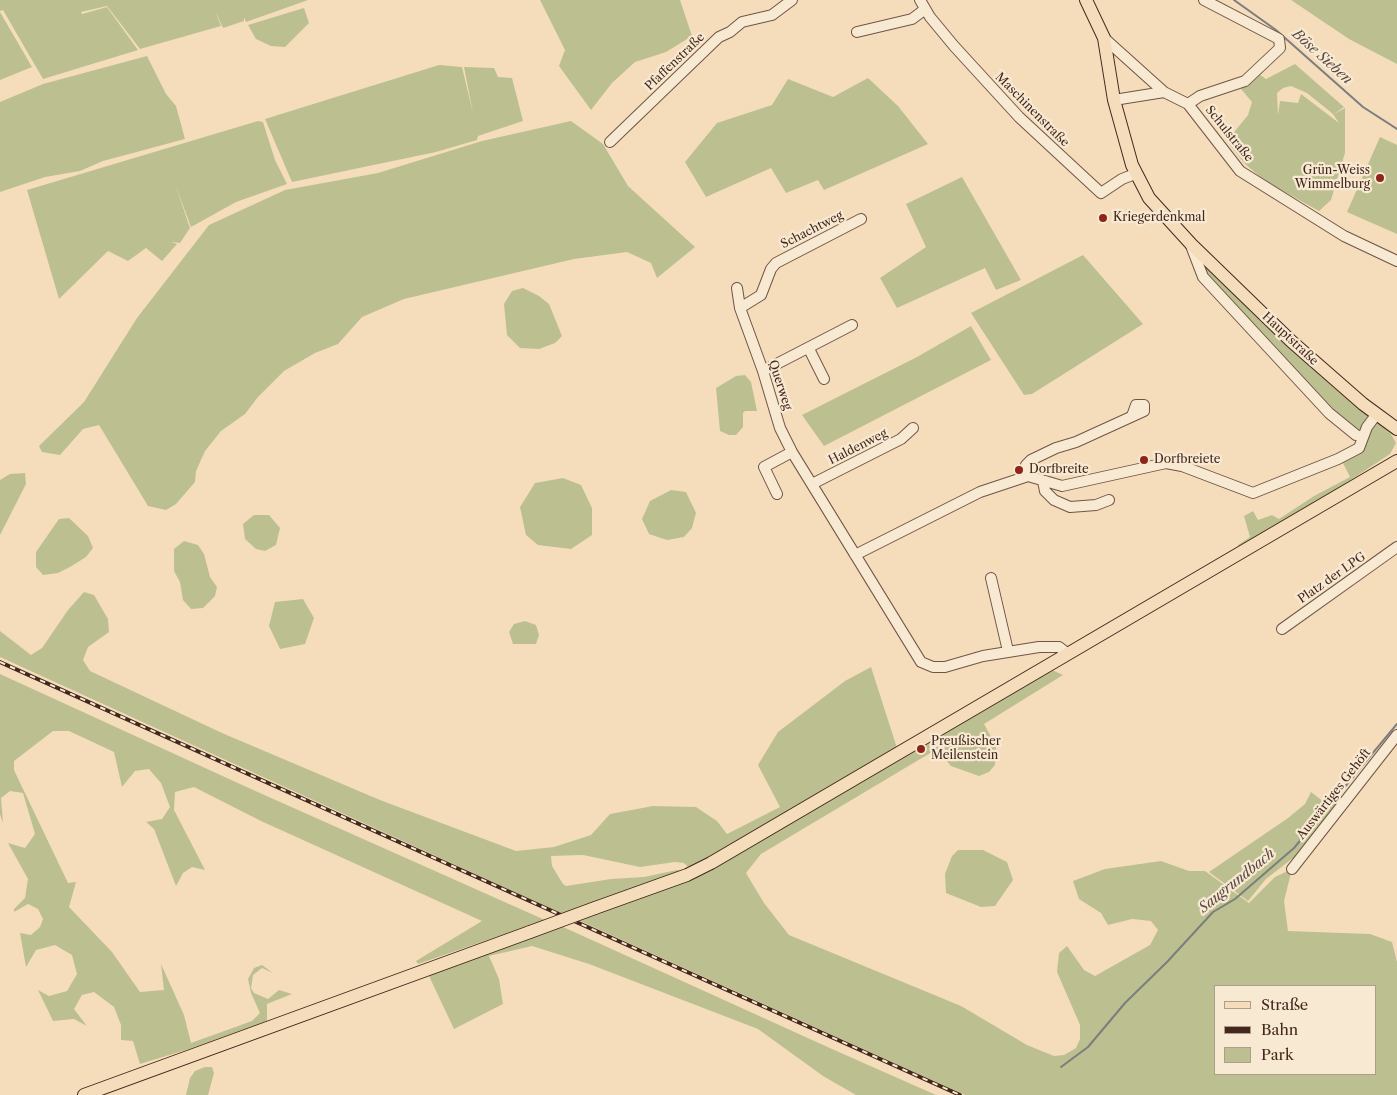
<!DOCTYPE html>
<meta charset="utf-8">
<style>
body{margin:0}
#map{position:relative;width:1397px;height:1095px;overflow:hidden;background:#f5ddbc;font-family:"Libre Caslon Text",serif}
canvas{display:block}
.legend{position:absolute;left:1214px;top:985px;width:162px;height:90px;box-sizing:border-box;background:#f8e9d3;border:1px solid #b09c8a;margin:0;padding:6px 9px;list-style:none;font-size:15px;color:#44281d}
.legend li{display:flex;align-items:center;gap:10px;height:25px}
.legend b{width:25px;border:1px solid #b09c8a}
</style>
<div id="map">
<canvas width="1397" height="1095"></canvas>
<ul class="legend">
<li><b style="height:6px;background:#f5ddbc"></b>Straße</li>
<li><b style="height:6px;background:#44281d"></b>Bahn</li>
<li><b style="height:14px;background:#bcc090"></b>Park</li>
</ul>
</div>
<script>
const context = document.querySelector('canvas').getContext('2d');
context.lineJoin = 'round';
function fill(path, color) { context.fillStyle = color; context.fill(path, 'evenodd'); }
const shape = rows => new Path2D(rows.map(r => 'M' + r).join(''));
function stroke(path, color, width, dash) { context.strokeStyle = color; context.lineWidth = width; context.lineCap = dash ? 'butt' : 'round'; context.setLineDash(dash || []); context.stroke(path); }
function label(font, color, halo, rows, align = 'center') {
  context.font = font + ' "Libre Caslon Text",serif'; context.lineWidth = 4.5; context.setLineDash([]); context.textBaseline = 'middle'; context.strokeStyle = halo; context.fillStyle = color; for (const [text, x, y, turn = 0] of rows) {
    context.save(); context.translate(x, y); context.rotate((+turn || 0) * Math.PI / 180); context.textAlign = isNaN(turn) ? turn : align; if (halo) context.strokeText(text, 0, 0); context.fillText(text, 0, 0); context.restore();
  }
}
fill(shape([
 [0,0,308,0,246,22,244,17,244,21,223,28,215,11,221,26,140,49,107,6,81,12,82,14,107,7,138,50,43,79,3,10,0,11],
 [540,0,680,0,692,36,666,52,635,62,612,83,591,110,559,66,565,50],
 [1291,0,1397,0,1397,64,1349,39],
 [304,8,309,23,285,47,271,46,256,39,248,25],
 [0,12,32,67,0,80],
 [147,56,166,94,176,106,185,139,103,161,80,171,45,177,0,192,0,102,43,84],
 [1295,64,1344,107,1334,114,1345,108,1345,153,1331,200,1319,211,1265,181,1244,163,1227,141,1248,115,1252,102,1241,89,1259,74,1266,79],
 [1291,86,1307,93,1333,114,1339,123,1301,94,1298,103,1280,101,1278,115,1277,93,1283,88],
 [439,65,462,67,473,113,464,67,494,68,498,77,512,78,523,121,478,136,477,140,436,152,292,182,265,119],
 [868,78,898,106,928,144,824,190,818,180,786,193,771,168,706,197,685,162,717,123,772,105,788,79,833,97],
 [258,121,263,122,275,160,287,184,236,202,191,227,175,184,190,228,180,243,171,242,177,244,162,261,146,248,128,261,108,251,59,299,27,190],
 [571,121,603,144,628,186,695,247,657,278,651,263,627,252,574,259,404,299,362,317,338,344,315,353,284,371,258,397,245,414,221,431,205,451,196,471,195,482,176,504,166,510,148,506,99,425,83,429,60,455,42,452,39,446,84,402,137,318,209,225,285,190,378,173,482,141],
 [1380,137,1397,145,1397,234,1347,212],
 [962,177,1021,280,996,290,985,268,897,308,880,278,926,247,906,204],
 [1083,255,1143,324,1032,394,1024,395,971,313],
 [1198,255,1321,376,1369,414,1358,432,1334,413,1204,275],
 [523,288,539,296,549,304,562,336,555,343,539,349,520,348,507,335,504,304,512,291],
 [971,326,991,360,824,446,802,415,917,357],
 [745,375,751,382,757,411,745,411,743,413,743,427,736,435,729,435,720,431,716,388,736,376],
 [1377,422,1391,434,1396,443,1390,454,1296,516,1239,549,1238,545,1250,537,1244,516,1253,511,1258,520,1272,515,1279,519,1314,496,1350,477,1342,461],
 [25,473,26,484,0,535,0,480,10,474],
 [563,478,581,485,592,508,592,535,571,549,538,545,526,535,520,507,535,483],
 [671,490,686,492,696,513,692,528,684,537,667,540,649,534,642,519,650,501],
 [254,515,269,515,280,528,276,545,265,551,256,549,245,539,243,524],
 [69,518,88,536,93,548,86,557,70,567,58,573,43,575,36,567,36,552,59,519],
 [184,541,198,545,204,554,210,577,217,587,215,596,203,608,191,609,183,600,180,582,174,571,174,549],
 [84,592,94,595,108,619,109,632,88,647,83,660,90,671,222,733,380,800,516,851,554,847,591,835,610,814,653,806,696,807,717,821,727,834,780,807,758,765,778,732,845,681,871,667,897,748,690,869,684,863,675,862,640,867,583,855,551,856,552,866,563,884,566,886,611,879,644,877,677,870,683,872,563,914,0,657,0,631,31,655,42,648,68,610],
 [303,599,314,618,305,644,280,649,269,626,275,602],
 [525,621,536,625,539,635,536,644,513,644,509,632,514,624],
 [1050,669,1063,675,984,724,996,746,995,765,989,772,979,776,951,766,937,749,761,854,746,873,764,903,789,935,961,1006,1027,1045,1054,1056,1064,1055,1076,1048,1080,1039,1080,1025,1057,972,1059,953,1067,946,1084,970,1095,976,1150,945,1158,930,1151,921,1132,919,1108,925,1101,913,1079,899,1073,881,1105,869,1161,861,1189,871,1205,871,1249,903,1275,877,1292,869,1284,901,1288,931,1370,934,1392,942,1397,962,1397,1095,965,1095,578,920,697,876],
 [1216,986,1376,986,1376,1074,1216,1074],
 [0,674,251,789,545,920,418,964,416,961,482,921,261,821,194,787,175,792,174,810,205,870,192,867,183,873,176,886,154,829,146,822,162,819,170,807,161,783,149,769,135,771,122,787,114,752,69,731,53,731,14,761,14,770,68,883,76,882,69,907,112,952,140,992,164,990,161,964,184,1015,191,1043,252,1021,260,1013,251,993,248,979,254,968,262,965,273,973,262,968,253,975,251,988,254,993,268,999,279,990,292,994,267,1004,267,1021,189,1049,140,1064,133,1041,121,1040,121,1025,114,1007,94,992,82,995,74,1009,87,1026,74,1019,53,1021,38,990,49,996,67,991,77,974,72,955,55,945,36,950,26,967,20,933,31,935,40,927,43,919,38,909,28,904,14,912,14,909,25,898,28,879,8,843,25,848,35,834,23,793,10,791,1,798,3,823,0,814],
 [1311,792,1328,805,1332,801,1336,804,1302,851,1266,879,1248,901,1209,872,1288,818,1305,804],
 [958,850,983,850,1007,862,1013,880,995,906,981,907,946,893,945,874,952,856],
 [561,926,832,1049,936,1095,856,1095,823,1076,758,1029,589,964,532,946,489,956,499,979,503,1004,454,1029,428,974],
 [205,1067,212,1067,214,1073,208,1095,186,1095,190,1078,195,1071]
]), '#bcc090');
stroke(shape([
 [1234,0,1276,30,1363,107,1397,129],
 [1061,1067,1088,1047,1125,1003,1167,962,1213,912,1235,899,1294,848,1397,724]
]), '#7c7e7d', 2);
const minor = shape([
 [920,0,930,17,954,46,1019,117,1101,193,1122,179,1135,174],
 [857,32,912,19,924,10],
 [1104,38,1164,92,1188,104,1240,171,1344,236,1397,261],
 [1114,100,1164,92],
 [1188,104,1200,96,1245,81,1280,48,1279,39,1204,0],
 [610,142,719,37,730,32,742,22,772,15,792,0],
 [1190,243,1203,277,1329,413,1356,435,1363,437],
 [737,288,740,308,763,371,780,428,792,452,921,662,933,667,945,667,983,656,1039,647,1059,647,1068,654],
 [740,308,761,295,771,269,776,263,861,219],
 [809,349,824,379],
 [763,371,852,325],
 [1028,476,1026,465,1031,460,1056,448,1076,442,1144,411,1144,405,1136,405,1132,416],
 [1043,481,1045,491,1054,500,1070,507,1096,505,1109,500],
 [812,484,901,439,913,428],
 [777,494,764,467,792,452],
 [855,555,980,492,1028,476,1062,486,1166,463,1182,466,1253,493,1338,459,1359,448,1367,427,1376,415],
 [991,578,1008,651],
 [1282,629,1397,547],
 [1292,869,1397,735]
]);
const major = shape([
 [1086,0,1104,38,1114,100,1132,165,1149,198,1191,244,1291,341,1363,404,1397,429],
 [595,908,687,875,711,863,1397,461],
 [84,1095,530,932]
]);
stroke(minor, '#705545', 12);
stroke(major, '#44281d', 14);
stroke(minor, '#f8e9d3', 10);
stroke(major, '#f5ddbc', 12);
const rail = shape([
 [0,662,960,1095]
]);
stroke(rail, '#44281d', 4);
stroke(rail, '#f8e9d3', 2, [5.5]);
const majorBridge = shape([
 [530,932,595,908]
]);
stroke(majorBridge, '#44281d', 14, []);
stroke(majorBridge, '#f5ddbc', 12);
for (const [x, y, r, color] of [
 [1380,178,5,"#8f2418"],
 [1103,218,5,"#8f2418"],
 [1144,460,5,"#8f2418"],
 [1019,470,5,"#8f2418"],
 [921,749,5,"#8f2418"]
]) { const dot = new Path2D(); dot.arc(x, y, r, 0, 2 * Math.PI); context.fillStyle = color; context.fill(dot); stroke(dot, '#f8e9d3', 2); }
label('12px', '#44281d', '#f8e9d3', [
 ["Pfaffenstraße",675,62,-44],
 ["Maschinenstraße",1032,110,45],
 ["Schulstraße",1229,134,51],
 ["Schachtweg",812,230,-27],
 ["Hauptstraße",1290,339,43],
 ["Querweg",780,385,72],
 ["Haldenweg",858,447,-27],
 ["Platz der LPG",1332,578,-35],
 ["Auswärtiges Gehöft",1334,794,-52]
]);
label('12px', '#44281d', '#f8e9d3', [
 ["Grün-Weiss",1370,171,"right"],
 ["Wimmelburg",1370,185,"right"],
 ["Kriegerdenkmal",1113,218],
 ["Dorfbreiete",1154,460],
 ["Dorfbreite",1029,470],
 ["Preußischer",931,742],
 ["Meilenstein",931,756]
], 'left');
label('italic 14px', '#5c4c45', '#f8e9d3', [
 ["Böse Sieben",1322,57,42],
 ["Saugrundbach",1237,881,-39]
]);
</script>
